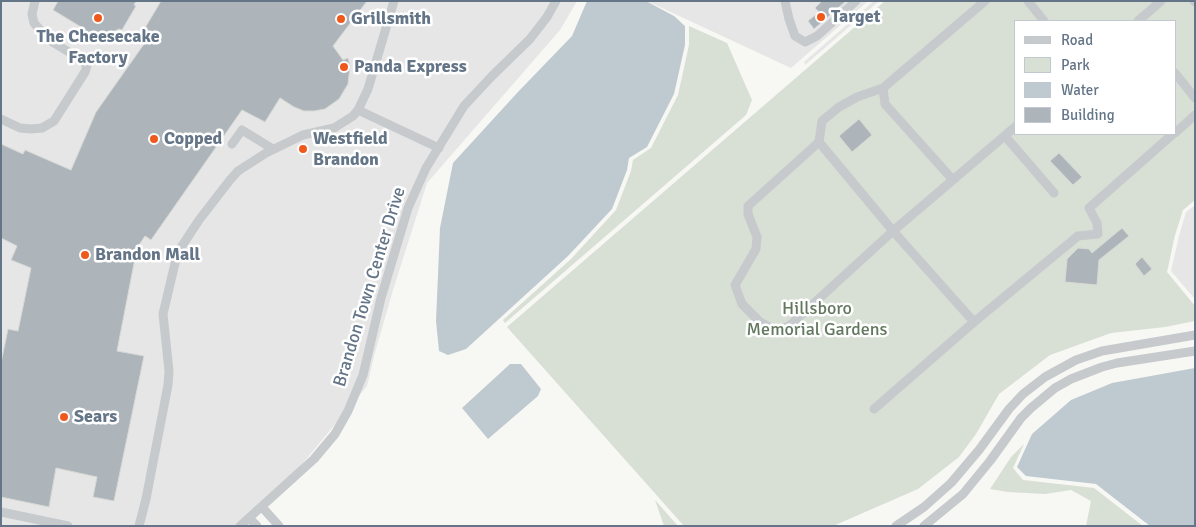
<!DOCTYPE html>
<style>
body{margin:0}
#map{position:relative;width:1196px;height:527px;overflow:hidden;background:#f7f7f4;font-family:Signika,sans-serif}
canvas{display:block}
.frame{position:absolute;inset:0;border:2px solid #647587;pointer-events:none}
.legend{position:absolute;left:1014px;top:20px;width:162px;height:115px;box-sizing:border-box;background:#fff;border:1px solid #c1c8cf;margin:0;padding:6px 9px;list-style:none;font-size:15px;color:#647587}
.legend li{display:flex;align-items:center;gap:10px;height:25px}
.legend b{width:25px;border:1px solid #c1c8cf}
</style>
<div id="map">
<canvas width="1196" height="527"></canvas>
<div class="frame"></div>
<ul class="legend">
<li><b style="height:6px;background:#c6cacd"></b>Road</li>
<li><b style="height:14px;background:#d8dfd4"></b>Park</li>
<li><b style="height:14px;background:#bfcad0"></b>Water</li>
<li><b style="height:14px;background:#adb5bb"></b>Building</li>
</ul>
</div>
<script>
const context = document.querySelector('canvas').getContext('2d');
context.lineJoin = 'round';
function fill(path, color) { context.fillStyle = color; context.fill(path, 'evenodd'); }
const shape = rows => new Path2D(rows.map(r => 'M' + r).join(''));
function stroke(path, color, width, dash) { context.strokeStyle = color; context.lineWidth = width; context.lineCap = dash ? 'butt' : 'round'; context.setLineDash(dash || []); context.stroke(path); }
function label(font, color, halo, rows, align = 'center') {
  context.font = font + ' Signika,sans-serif'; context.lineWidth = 5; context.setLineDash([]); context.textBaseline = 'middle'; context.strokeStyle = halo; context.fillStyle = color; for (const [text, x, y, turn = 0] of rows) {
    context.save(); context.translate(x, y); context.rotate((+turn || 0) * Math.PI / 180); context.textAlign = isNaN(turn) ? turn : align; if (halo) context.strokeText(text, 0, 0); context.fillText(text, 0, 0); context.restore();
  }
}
fill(shape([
 [1,1,577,1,560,30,427,183,393,290,374,356,367,386,282,488,242,526,1,526],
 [647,1,868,1,791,68],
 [874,1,879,1,805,65,804,62],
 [1195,205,1195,299,1171,271,1179,236,1186,212]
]), '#e5e6e5');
fill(shape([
 [885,1,1195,1,1195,200,1183,210,1175,235,1167,272,1195,306,1195,321,1165,327,1111,333,1050,355,999,394,976,434,959,457,918,489,833,526,684,526,507,327],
 [1015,21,1175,21,1175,134,1015,134],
 [689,26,727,43,752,100,746,115,505,323,503,320,571,259,616,210,631,171,633,160,651,148,678,95,689,45],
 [1024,444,1013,468,1023,480,1094,488,1143,526,1086,526,1091,501,1071,490,1045,494,1008,492,990,489,1011,457],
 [655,500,678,526,664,526]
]), '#d8dfd4');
fill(shape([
 [587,1,646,1,674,16,685,26,685,45,674,94,647,147,629,158,627,170,612,209,568,256,466,349,448,355,439,351,436,321,440,228,453,163,517,93,572,36],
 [510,364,521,364,541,389,538,396,488,439,462,408],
 [1195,368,1195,526,1150,526,1096,484,1026,476,1017,467,1032,434,1071,400,1112,383]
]), '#bfcad0');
const building = shape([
 [58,1,136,1,134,5,136,6,122,30,119,29,97,39,80,30,81,27,53,10,58,1],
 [161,1,367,1,333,46,343,60,348,58,350,66,348,84,339,99,325,109,314,111,304,111,294,107,280,98,265,122,242,110,151,240,145,236,137,248,117,351,144,356,114,501,93,497,97,477,56,468,49,507,1,497,1,363,8,329,18,331,31,268,11,260,17,246,1,238,1,144,23,154,25,150,71,170,96,112,149,37,142,33,161,1],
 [822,1,846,1,814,29,808,21,819,12,815,8,822,1],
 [859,119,872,135,852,152,839,136,859,119],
 [1059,153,1082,177,1073,185,1050,161,1059,153],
 [1122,228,1129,236,1099,260,1097,285,1065,282,1067,259,1078,248,1089,249,1092,253,1122,228],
 [1142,257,1152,269,1144,276,1135,264,1142,257]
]);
fill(building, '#adb5bb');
stroke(building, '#d8d9d6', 1);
stroke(shape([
 [785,1,789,19,795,36,805,42,817,36,856,1],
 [1028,1,1044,21],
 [1194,1,1195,2],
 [1138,21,1161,1],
 [1175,73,1195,98],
 [883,88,885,104,953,180],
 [358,110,439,148],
 [1,119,20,128,31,129,42,128,54,121,85,72,87,66,82,60,49,40,34,23,32,14,35,1],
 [1175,133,1195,115],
 [1005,136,1054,193],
 [819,142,748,206,748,214,757,237,756,249,735,285,742,304,760,322,771,328,781,329,789,326,893,231,1015,127],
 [232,144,242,130,273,149],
 [974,322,893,231,819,142,822,121,839,107,857,97,883,88,985,1],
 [874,409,974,322,1078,236,1098,234,1097,223,1089,208,1173,134],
 [262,507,279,526],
 [1,512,68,526],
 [249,518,257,526],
 [139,526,146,499,168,385,169,371,163,314,176,259,180,249,199,220,230,180,238,171,266,153,303,135,334,128,353,116,358,110,368,89,394,1],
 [240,526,314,459,335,434,348,411,363,375,381,298,408,208,426,168,464,106,492,76,530,39,547,17,556,1],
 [896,526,924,507,951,483,979,450,1009,409,1023,394,1045,377,1076,360,1102,351,1195,335],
 [924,526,963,494,990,461,1021,418,1031,408,1055,388,1071,379,1102,367,1117,363,1195,351]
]), '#c6cacd', 9);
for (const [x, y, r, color] of [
 [821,17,5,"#ef591b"],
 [98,18,5,"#ef591b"],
 [341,19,5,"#ef591b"],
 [344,67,5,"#ef591b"],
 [154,139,5,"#ef591b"],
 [303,149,5,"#ef591b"],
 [85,255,5,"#ef591b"],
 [64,417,5,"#ef591b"]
]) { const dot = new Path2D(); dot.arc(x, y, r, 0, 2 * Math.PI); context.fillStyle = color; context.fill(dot); stroke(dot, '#fff', 2); }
label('bold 18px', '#647587', '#fff', [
 ["Target",831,17],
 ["Grillsmith",351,19],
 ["The Cheesecake",98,37,"center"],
 ["Factory",98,58,"center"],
 ["Panda Express",354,67],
 ["Copped",164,139],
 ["Westfield",313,139],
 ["Brandon",313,160],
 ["Brandon Mall",95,255],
 ["Sears",74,417]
], 'left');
label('18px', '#647587', '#fff', [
 ["Brandon Town Center Drive",370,287,-73]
]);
label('18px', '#63785f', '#fff', [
 ["Hillsboro",817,309],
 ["Memorial Gardens",817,330]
]);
</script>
